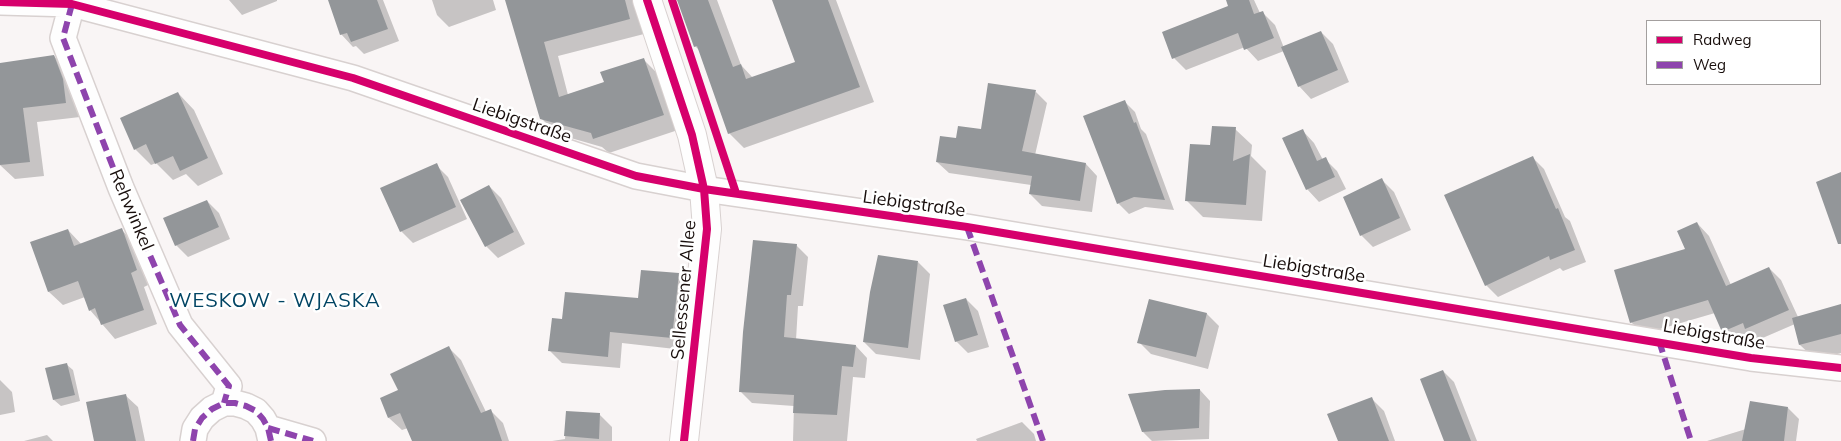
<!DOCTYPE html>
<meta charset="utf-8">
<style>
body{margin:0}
#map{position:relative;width:1841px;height:441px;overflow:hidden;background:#f9f5f5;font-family:Mulish,sans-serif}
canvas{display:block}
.legend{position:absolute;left:1646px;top:20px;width:175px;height:65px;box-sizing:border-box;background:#fff;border:1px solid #a39f9e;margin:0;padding:6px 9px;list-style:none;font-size:15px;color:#180e0c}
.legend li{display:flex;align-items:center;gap:10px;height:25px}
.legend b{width:25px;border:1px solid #a39f9e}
</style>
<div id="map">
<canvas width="1841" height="441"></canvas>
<ul class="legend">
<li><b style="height:6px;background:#d6006c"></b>Radweg</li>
<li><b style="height:6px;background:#8e44ad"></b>Weg</li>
</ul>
</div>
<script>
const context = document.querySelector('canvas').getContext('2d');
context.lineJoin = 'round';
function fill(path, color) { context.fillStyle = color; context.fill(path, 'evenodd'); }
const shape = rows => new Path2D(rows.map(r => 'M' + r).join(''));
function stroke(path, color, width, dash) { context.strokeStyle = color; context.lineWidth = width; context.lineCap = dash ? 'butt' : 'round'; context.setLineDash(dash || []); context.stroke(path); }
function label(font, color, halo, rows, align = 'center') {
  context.font = font + ' Mulish,sans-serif'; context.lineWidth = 5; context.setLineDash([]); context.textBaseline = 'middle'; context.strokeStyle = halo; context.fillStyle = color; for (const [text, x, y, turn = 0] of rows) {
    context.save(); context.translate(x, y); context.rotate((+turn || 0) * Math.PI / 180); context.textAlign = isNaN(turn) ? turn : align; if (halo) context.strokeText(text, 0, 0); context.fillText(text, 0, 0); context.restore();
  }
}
fill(shape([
 [229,0,277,0,277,1,242,15],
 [341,0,383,0,399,41,364,54,356,46,353,47,341,34],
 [432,0,493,0,496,10,449,27,437,15],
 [556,0,635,0,644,34,558,56,568,95,605,83,643,59,658,74,678,130,609,153,602,147,557,134,541,118,510,12],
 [678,0,717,0,741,65,753,78,797,63,774,0,836,0,874,102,744,148,729,133,701,52,695,46],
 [1227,0,1254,0,1260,13,1263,13,1275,25,1284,48,1321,32,1333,44,1349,82,1311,99,1299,86,1284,51,1258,61,1245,47,1186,70,1174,58,1229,6],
 [54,56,68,71,80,117,37,122,44,176,15,179,0,165,0,64],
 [1036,92,1047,103,1035,155,1086,164,1097,176,1092,212,1042,206,1030,194,1031,185,949,173,937,162,957,139,982,130],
 [178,93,194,110,223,174,198,186,186,174,173,180,156,163,151,165,135,149],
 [1125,102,1135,112,1141,129,1146,134,1174,210,1145,207,1129,214,1118,203],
 [1235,129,1252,145,1251,156,1266,171,1262,221,1203,217,1186,200,1212,147],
 [1302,130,1314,143,1323,160,1325,159,1337,171,1346,189,1319,202,1307,189,1284,139],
 [1532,157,1544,169,1565,217,1570,221,1586,262,1563,271,1560,268,1498,297,1486,285],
 [436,165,448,177,467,219,413,243,401,231],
 [1382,180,1394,192,1411,230,1373,247,1361,235],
 [489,186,501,198,525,244,498,258,486,246],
 [207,201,219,213,230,239,188,257,176,245],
 [1697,223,1709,236,1731,285,1769,268,1781,280,1798,317,1841,305,1841,353,1816,360,1800,345,1795,324,1758,340,1753,336,1735,343,1723,331,1715,313,1643,334,1631,322,1687,249],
 [68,230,82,245,122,230,135,244,150,284,144,287,157,324,115,339,90,310,85,297,63,305,49,292],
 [796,245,808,257,803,306,798,306,796,340,856,346,867,358,865,378,853,377,847,441,793,441,794,406,752,403,741,392],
 [918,262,930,274,920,360,876,354,864,342],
 [678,275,690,287,684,350,622,343,620,368,562,363,550,351,563,320,640,299],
 [966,299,978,311,989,347,968,353,956,341],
 [1149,300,1207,314,1219,326,1208,369,1151,354,1139,342],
 [448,347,461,360,486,412,491,411,503,423,509,441,413,441,408,428,402,430,389,418,400,391],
 [66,364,73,370,80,401,61,406,54,400],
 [1443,371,1454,382,1477,441,1446,441],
 [0,380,12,392,15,412,0,415],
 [1200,390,1210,401,1209,439,1152,441,1143,432],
 [125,395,138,407,145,441,95,441],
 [1372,399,1384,411,1395,441,1339,441],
 [1788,408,1799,419,1796,441,1707,441,1746,429],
 [567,412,599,414,612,427,612,441,552,441,565,439],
 [1022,422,1034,434,1036,441,977,441,976,439],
 [47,435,53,441,24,441]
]), '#0003');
fill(shape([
 [328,0,377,0,388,29,351,42,347,33,340,35],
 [505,0,625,0,630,19,544,42,559,97,604,82,600,72,644,58,664,115,593,139,591,133,540,119],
 [677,0,708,0,733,67,741,64,746,79,795,62,772,0,828,0,860,87,728,134,697,46,694,47],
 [1226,0,1249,0,1254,14,1263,11,1274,38,1244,50,1238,33,1172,59,1162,32,1228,6],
 [1321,31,1338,70,1298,87,1281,47],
 [54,55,63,79,66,103,23,108,30,162,0,165,0,63],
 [988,83,1036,90,1022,151,1086,163,1080,201,1029,194,1032,176,936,162,940,136,956,138,958,126,981,129],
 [178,92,208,158,180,171,173,156,155,164,146,144,134,150,120,118],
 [1125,100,1134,123,1136,122,1165,200,1134,197,1117,204,1083,116],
 [1212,126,1236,127,1233,161,1250,154,1246,205,1185,201,1190,144,1210,145],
 [1303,129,1317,161,1326,157,1335,177,1306,190,1282,138],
 [1533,156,1556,209,1558,208,1575,250,1550,260,1549,256,1485,286,1444,195],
 [437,163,456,207,400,232,380,188],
 [1841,172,1841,244,1838,244,1816,182],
 [1382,178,1400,218,1360,236,1343,197],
 [489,185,514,232,485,247,460,200],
 [207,200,219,227,175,246,163,218],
 [1697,222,1726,286,1769,267,1789,310,1745,329,1743,323,1722,332,1708,300,1630,323,1614,270,1685,249,1677,231],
 [122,228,137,270,131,273,144,310,101,325,95,308,89,311,78,281,48,292,30,242,68,229,74,246],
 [753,240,797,244,791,295,787,295,784,337,856,345,853,367,842,366,837,415,793,413,794,395,739,392,743,332],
 [878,255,918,261,908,348,863,342,870,292],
 [641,270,679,273,672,338,610,332,608,357,548,351,552,318,562,319,565,292,638,298],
 [966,298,978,335,955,342,943,305],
 [1149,299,1207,313,1196,357,1137,343],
 [1841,304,1841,334,1799,345,1792,318],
 [449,346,481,413,491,409,502,441,412,441,400,413,388,418,380,398,398,390,390,374],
 [67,363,75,395,53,400,45,368],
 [1443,370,1471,441,1444,441,1420,379],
 [1200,389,1199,428,1142,432,1128,394,1165,390],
 [126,394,136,441,94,441,86,402],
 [1372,397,1389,441,1338,441,1327,414],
 [1750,401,1788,407,1784,441,1742,441],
 [566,411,600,413,599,439,564,436]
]), '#939699');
const street = shape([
 [0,2,72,4,353,78,636,176,704,189,967,227,1751,358,1841,368],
 [72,4,63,38,121,188,180,325,229,386,224,403],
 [268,428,313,441],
 [193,441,195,429,202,418,212,409,224,403,235,403,246,406,256,411,263,419,268,428,271,441]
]);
const secondary = shape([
 [647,0,692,135,704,189,707,229,684,441]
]);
stroke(street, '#d8d1d0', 28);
stroke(secondary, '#d8d1d0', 30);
stroke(street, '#fefefe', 25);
stroke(secondary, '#fefefe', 28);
stroke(shape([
 [72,4,63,38,121,188,180,325,229,386,224,403],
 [967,227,1043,441],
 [1659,341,1691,441],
 [268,428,313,441],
 [193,441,195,429,202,418,212,409,224,403,235,403,246,406,256,411,263,419,268,428,271,441]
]), '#8e44ad', 6, [12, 6]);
stroke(shape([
 [647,0,692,135,704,189,707,229,684,441],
 [672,0,736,193],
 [0,2,72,4,353,78,636,176,704,189,967,227,1751,358,1841,368]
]), '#d6006c', 8);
label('18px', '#180e0c', '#fff', [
 ["Liebigstraße",522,121,19],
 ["Liebigstraße",914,204,8],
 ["Rehwinkel",131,210,67],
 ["Liebigstraße",1314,269,9],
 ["Sellessener Allee",684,290,-85],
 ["Liebigstraße",1714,335,10]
]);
context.letterSpacing = '1px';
label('20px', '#004463', '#fff', [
 ["WESKOW - WJASKA",275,301]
]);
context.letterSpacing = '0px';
</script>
